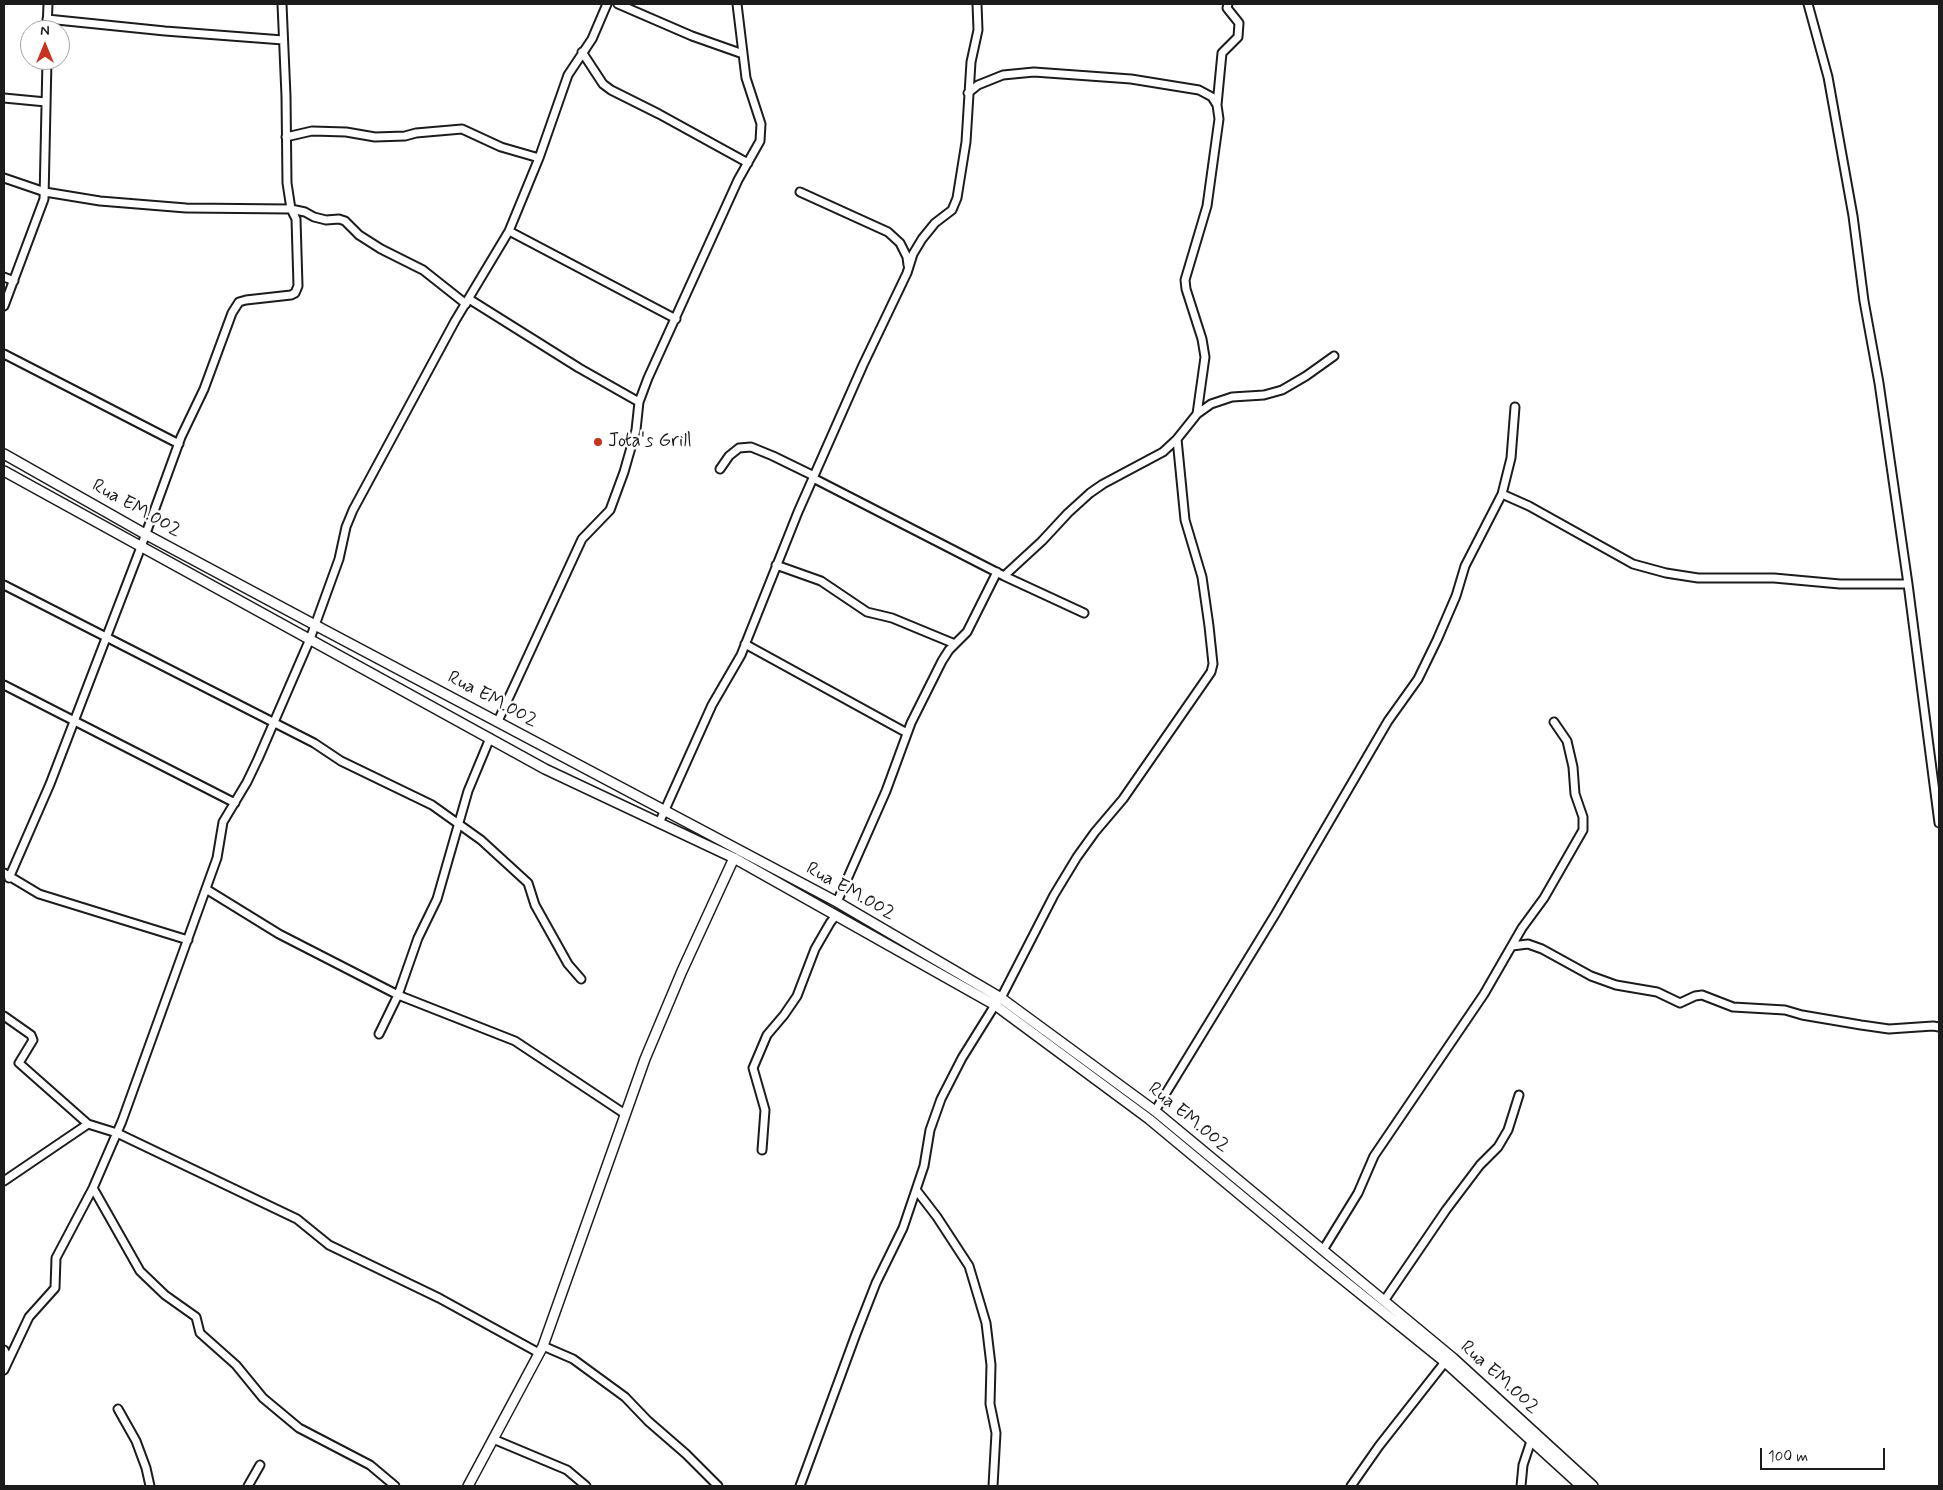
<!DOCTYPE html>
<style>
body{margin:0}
#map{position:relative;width:1943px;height:1490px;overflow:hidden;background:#fff;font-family:Mynerve,sans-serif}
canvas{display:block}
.frame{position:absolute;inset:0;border:5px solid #1c1c1c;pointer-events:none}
.north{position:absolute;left:20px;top:20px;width:50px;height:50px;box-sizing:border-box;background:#fff;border:1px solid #a4a4a4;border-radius:50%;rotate:0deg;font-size:14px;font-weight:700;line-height:20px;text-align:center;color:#1c1c1c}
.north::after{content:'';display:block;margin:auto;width:18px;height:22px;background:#c8321e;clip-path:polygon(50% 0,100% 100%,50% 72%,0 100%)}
.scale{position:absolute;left:1760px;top:1448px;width:125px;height:22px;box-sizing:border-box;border:2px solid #1c1c1c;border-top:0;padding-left:6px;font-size:15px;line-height:18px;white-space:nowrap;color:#1c1c1c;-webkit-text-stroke:4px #fff;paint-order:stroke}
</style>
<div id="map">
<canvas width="1943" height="1490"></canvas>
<div class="frame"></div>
<div class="north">N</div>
<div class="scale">100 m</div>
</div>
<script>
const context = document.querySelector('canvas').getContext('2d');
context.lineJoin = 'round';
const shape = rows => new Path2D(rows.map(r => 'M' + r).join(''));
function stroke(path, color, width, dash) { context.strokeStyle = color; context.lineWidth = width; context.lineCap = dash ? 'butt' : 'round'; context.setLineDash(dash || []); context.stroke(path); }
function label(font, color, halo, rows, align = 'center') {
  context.font = font + ' Mynerve,sans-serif'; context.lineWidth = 5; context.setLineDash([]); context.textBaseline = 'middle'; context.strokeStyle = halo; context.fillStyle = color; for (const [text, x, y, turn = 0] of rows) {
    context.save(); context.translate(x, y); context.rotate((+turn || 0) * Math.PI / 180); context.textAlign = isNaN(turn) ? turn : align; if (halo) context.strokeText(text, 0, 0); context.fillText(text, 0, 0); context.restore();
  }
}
const street = shape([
 [618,4,692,36,743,54],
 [1808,4,1828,77,1853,216,1864,301,1879,383,1908,584,1939,823],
 [47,19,165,31,283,40],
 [47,30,48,4],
 [582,52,603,84,611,90,659,114,748,163],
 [968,93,978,85,1003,75,1034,72,1131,79,1199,90,1212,97,1217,105,1219,119,1207,206,1185,280,1186,289,1202,339,1205,357,1197,414],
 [4,98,46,102],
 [1217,105,1222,53,1238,37,1239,23,1227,8,1228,4],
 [286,137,312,131,346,132,375,137,405,136,416,133,462,129,501,147,539,158],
 [4,178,45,192,100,201,186,208,291,209,305,212,314,217,326,220,339,219,345,221,359,235,381,249,423,270,466,304],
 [800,192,888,232,900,243,907,257,908,265],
 [509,231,676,319],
 [4,277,14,281],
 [469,299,579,368,639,402],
 [4,306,44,199,47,60],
 [4,354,179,444],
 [720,469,729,456,739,448,751,447,773,456,814,476],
 [813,478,1004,576,1084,613],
 [1502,494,1511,458,1515,407],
 [776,565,821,581,867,612,892,618,955,644],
 [1004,576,1042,541,1068,513,1090,493,1103,484,1163,452,1177,439,1197,414,1211,404,1232,397,1264,395,1282,390,1306,376,1334,356],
 [4,585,314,743,341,761,432,805,481,840,528,883,535,905,568,964,581,979],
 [745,644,907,733],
 [4,685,235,803],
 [498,721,582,539,610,510,624,472,636,430,639,402,648,378,738,180,760,141,761,124,746,78,737,4],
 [659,823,712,705,741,655,798,512,863,365,907,273,913,254,922,239,935,223,952,210,957,198,966,142,971,62,978,30,977,4],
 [4,873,39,894,188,940],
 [9,878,50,784,141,547,181,437,204,389,232,313,239,302,246,300,291,295,295,293,298,286,296,219,291,209,287,183,286,96,282,4],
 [206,889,279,934,398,995,515,1041,625,1114],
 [837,902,886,791,911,723,942,661,949,650,967,632,997,572],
 [1512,946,1528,944,1542,949,1591,976,1616,985,1657,992,1680,1003,1695,996,1702,995,1733,1007,1785,1010,1802,1015,1861,1025,1889,1029,1933,1026,1939,1027],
 [4,1016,31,1035,33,1040,19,1063,88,1124,117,1133,297,1219,329,1245,439,1298,539,1353],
 [379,1034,398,995,418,938,437,899,468,791,490,738],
 [1155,1111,1276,913,1388,721,1418,679,1437,640,1456,596,1465,566,1502,494,1529,506,1633,564,1666,573,1698,578,1774,578,1840,584,1908,584],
 [762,1150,765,1110,753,1068,767,1035,784,1015,797,996,815,949,830,923,836,915],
 [4,1181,88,1124],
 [93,1188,140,1271,165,1295,196,1317,200,1333,236,1365,263,1398,299,1428,370,1465,395,1486],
 [917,1191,937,1217,969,1266,986,1323,991,1365,990,1404,996,1433,993,1486],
 [1323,1250,1358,1193,1374,1156,1484,994,1522,928,1544,898,1583,830,1583,817,1575,794,1573,767,1567,741,1554,722],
 [1384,1301,1446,1210,1480,1165,1498,1147,1508,1130,1519,1095],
 [543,1346,573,1359,625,1397,648,1421,686,1454,718,1486],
 [4,1350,9,1359],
 [4,1370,29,1317,55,1288,56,1258,93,1188,122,1121,217,858,223,822,247,782,258,759,310,639,339,559,346,527,353,510,455,321,509,231,539,158,568,75,592,39,607,4],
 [118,1409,136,1441,146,1468,150,1486],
 [493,1439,567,1470,586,1486],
 [248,1486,260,1465],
 [800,1486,856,1334,876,1283,903,1228,924,1166,930,1130,941,1099,962,1058,995,1005,1001,998,1054,895,1077,857,1095,832,1123,799,1211,672,1213,664,1209,626,1202,577,1185,520,1177,439],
 [1351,1486,1379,1446,1445,1362],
 [1521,1486,1523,1465,1531,1441]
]);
const secondary = shape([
 [4,454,145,534,315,625,837,902,1001,998,1155,1111,1453,1358,1593,1486],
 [4,471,545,769,734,858,995,1005,1149,1119,1321,1262,1445,1362,1581,1486],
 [468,1486,543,1346,645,1059,682,971,734,858]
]);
stroke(street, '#1c1c1c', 11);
stroke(secondary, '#1c1c1c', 12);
stroke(street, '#fff', 7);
stroke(secondary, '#fff', 9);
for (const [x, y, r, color] of [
 [598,442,5,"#c8321e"]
]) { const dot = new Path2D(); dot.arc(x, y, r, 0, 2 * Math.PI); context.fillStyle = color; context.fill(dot); stroke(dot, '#fff', 2); }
label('19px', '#1c1c1c', '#fff', [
 ["Jota's Grill",608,442]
], 'left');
label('19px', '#1c1c1c', '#fff', [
 ["Rua EM.002",136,509,29],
 ["Rua EM.002",492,700,28],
 ["Rua EM.002",850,892,29],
 ["Rua EM.002",1188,1118,39],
 ["Rua EM.002",1499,1378,42]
]);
</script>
